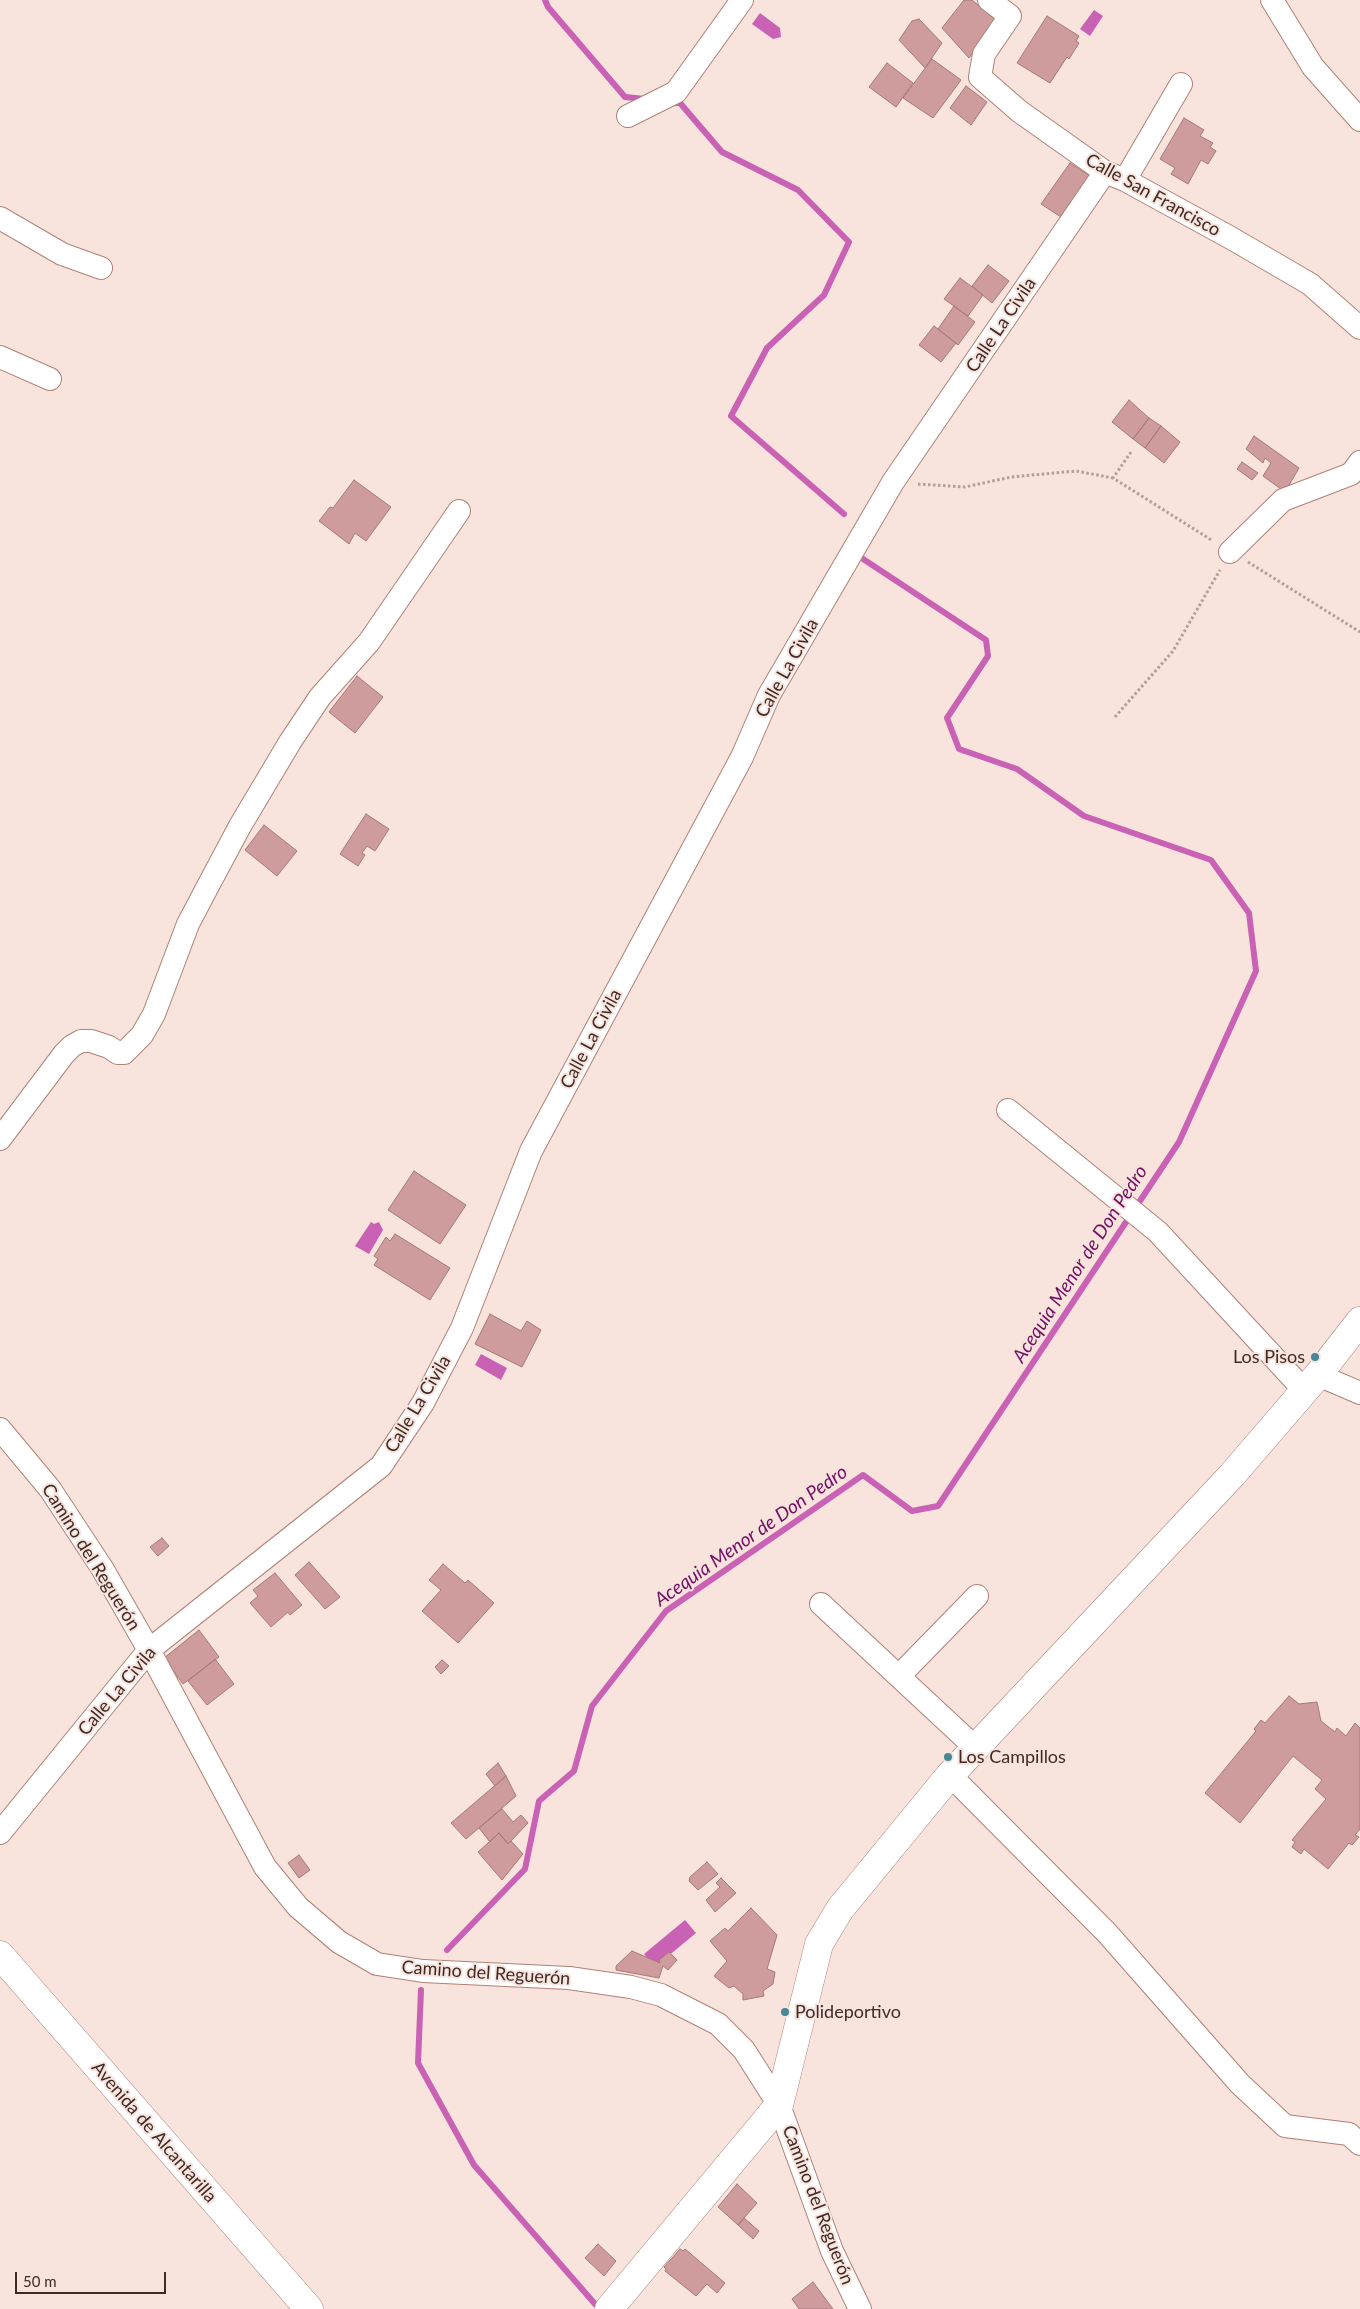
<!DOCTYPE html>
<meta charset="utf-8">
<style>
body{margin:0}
#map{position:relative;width:1360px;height:2309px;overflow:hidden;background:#f8e3dd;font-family:Lato,sans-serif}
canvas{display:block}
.scale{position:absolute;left:15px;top:2272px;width:151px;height:22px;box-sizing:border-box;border:2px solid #3e2b25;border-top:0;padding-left:6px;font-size:15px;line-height:18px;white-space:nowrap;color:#3e2b25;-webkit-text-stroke:4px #f8e3dd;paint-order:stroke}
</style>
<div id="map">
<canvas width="1360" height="2309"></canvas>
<div class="scale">50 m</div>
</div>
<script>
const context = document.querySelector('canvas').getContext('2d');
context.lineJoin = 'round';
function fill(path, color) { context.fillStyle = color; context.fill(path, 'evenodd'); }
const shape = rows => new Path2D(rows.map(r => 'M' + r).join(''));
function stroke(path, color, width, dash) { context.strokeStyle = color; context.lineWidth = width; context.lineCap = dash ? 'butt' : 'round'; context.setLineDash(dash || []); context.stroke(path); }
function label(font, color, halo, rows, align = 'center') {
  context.font = font + ' Lato,sans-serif'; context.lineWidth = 4; context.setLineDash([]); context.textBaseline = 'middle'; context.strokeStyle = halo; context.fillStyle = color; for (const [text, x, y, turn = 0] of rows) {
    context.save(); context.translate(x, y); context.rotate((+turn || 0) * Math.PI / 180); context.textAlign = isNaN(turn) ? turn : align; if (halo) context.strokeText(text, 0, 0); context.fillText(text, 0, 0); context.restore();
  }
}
fill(shape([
 [1094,10,1103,16,1090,36,1080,29],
 [760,13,780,28,781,37,773,39,752,24],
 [371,1222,374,1224,379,1222,383,1230,369,1254,355,1246],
 [481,1354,507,1368,501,1380,475,1365],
 [685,1920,696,1933,655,1967,644,1954]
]), '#c961b5');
stroke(shape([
 [545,0,548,7,625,97,645,99],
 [672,103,680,103,722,152,798,190,849,242,824,295,767,348,731,416,844,514],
 [447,1950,525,1869,539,1801,574,1771,592,1706,666,1611,863,1475,912,1511,938,1506,1179,1142,1256,971,1249,913,1211,860,1084,816,1017,769,959,749,947,718,988,656,986,640,857,555],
 [421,1990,418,2063,474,2165,595,2304]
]), '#c961b5', 6);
const building = shape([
 [964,0,972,0,995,19,995,23,969,58,942,28,964,0],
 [1047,16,1079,36,1076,41,1079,43,1069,59,1067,57,1050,83,1017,63,1047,16],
 [919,19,942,43,925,68,899,40,912,21,919,19],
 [932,59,961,80,933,118,903,98,932,59],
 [887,63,913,83,896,107,869,87,887,63],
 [966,86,987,102,971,125,950,108,966,86],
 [1184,118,1204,130,1200,136,1213,143,1210,147,1216,151,1208,164,1201,160,1188,184,1171,174,1175,168,1160,159,1184,118],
 [1070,163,1090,176,1061,217,1041,204,1070,163],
 [988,265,1009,281,992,303,972,286,988,265],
 [960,278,983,295,968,316,944,299,960,278],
 [954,306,975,322,958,345,938,329,954,306],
 [934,326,956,343,941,362,919,345,934,326],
 [1129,400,1149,418,1133,439,1112,422,1129,400],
 [1149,418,1161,426,1145,448,1133,439,1149,418],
 [1161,426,1180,442,1164,463,1145,448,1161,426],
 [1254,436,1299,468,1285,492,1263,476,1271,463,1265,458,1263,463,1246,449,1254,436],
 [1242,462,1258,473,1252,480,1237,469,1242,462],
 [354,480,391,507,366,541,355,533,349,544,319,521,330,507,333,508,354,480],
 [357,676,383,697,355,733,329,712,357,676],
 [366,814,389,829,375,851,367,846,362,853,365,855,358,866,340,854,366,814],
 [264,825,297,851,277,876,245,850,264,825],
 [414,1171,466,1205,440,1244,388,1210,414,1171],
 [395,1234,450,1268,430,1300,374,1265,378,1259,374,1256,386,1237,390,1241,395,1234],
 [490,1314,521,1331,527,1321,541,1330,522,1367,475,1344,490,1314],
 [162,1538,169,1546,158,1556,150,1547,162,1538],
 [309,1562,340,1597,325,1609,295,1575,309,1562],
 [443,1564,465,1583,468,1580,494,1603,458,1643,422,1611,441,1590,429,1580,443,1564],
 [275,1573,302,1605,290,1615,288,1612,271,1627,250,1603,258,1596,253,1590,275,1573],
 [199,1630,219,1657,183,1684,164,1658,199,1630],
 [215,1659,234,1684,207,1705,188,1681,215,1659],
 [442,1660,449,1666,441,1674,435,1667,442,1660],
 [1289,1696,1299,1704,1317,1702,1321,1721,1335,1732,1337,1728,1346,1736,1355,1723,1360,1728,1360,1829,1355,1835,1359,1837,1352,1845,1349,1843,1328,1869,1304,1849,1301,1854,1292,1847,1295,1842,1292,1840,1326,1799,1315,1789,1322,1780,1293,1756,1240,1823,1205,1793,1256,1731,1254,1729,1261,1720,1265,1723,1289,1696],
 [498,1763,506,1776,495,1786,486,1774,498,1763],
 [506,1776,516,1796,466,1839,451,1823,506,1776],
 [502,1809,513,1822,521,1815,528,1823,508,1844,499,1833,490,1842,479,1828,502,1809],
 [499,1833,508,1844,511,1841,523,1854,502,1880,478,1852,499,1833],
 [299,1855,310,1870,299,1878,288,1863,299,1855],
 [707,1862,718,1874,698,1890,689,1881,690,1877,707,1862],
 [721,1878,736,1893,715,1912,706,1900,720,1887,716,1883,721,1878],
 [751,1908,777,1935,767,1969,775,1972,773,1984,763,1991,764,1996,743,2000,743,1994,734,1986,729,1988,714,1976,727,1961,710,1941,725,1928,728,1931,751,1908],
 [632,1951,660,1963,659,1960,669,1952,677,1960,668,1970,663,1966,659,1978,616,1970,616,1966,632,1951],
 [737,2184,757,2203,738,2225,718,2207,737,2184],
 [744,2218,759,2231,753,2239,738,2225,744,2218],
 [598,2244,616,2261,604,2276,585,2258,598,2244],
 [680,2249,683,2251,685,2249,725,2283,717,2293,707,2284,696,2296,665,2271,666,2269,664,2267,680,2249],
 [813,2282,833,2309,799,2309,792,2299,813,2282]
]);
fill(building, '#cf9c9e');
stroke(building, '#a77779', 1);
const street = shape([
 [989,0,1010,16,984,54,980,77,1019,111,1105,172,1125,180,1231,238,1310,284,1360,328],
 [1272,0,1313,67,1360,120],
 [628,116,676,92,742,0],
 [1125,180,1181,84],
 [0,218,62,254,101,268],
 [0,357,50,379],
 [1230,552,1283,500,1351,474,1360,462],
 [1008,1110,1158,1232,1304,1390],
 [0,1139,64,1054,72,1046,81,1041,91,1041,109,1047,118,1053,124,1053,142,1035,154,1014,188,924,208,886,240,826,290,742,320,697,369,642,459,511],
 [1318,1375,1360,1393],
 [0,1429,50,1489,102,1568,149,1650,265,1867,298,1907,339,1942,377,1964,423,1971,569,1978,631,1987,661,1995,718,2024,744,2050,779,2105,832,2251,860,2309],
 [821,1604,965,1738,978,1746],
 [899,1676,977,1596],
 [950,1775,1107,1933,1240,2084,1285,2126,1349,2134,1360,2144],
 [0,1833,149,1650,381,1466,423,1403,462,1328,531,1151,742,757,769,695,893,482,1105,172]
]);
const secondary = shape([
 [609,2309,779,2105,819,1944,840,1909,950,1775,1232,1475,1318,1375,1360,1321]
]);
const primary = shape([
 [0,1955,309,2309]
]);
stroke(street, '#b08275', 24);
stroke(secondary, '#b08275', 29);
stroke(primary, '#b08275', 29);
stroke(shape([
 [1131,452,1113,478,1213,541],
 [918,484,965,487,1011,477,1076,471,1113,478],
 [1248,562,1360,632],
 [1115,717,1173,651,1220,570]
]), '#b39e98', 3, [2.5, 2.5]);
stroke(street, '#fff', 22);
stroke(secondary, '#fff', 28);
stroke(primary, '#fff', 28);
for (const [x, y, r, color] of [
 [1315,1357,5,"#458898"],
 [948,1757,5,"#458898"],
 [785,2012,5,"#458898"]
]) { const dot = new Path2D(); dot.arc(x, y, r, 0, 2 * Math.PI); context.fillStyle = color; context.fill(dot); stroke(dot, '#f8e3dd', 2); }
label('18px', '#3e2b25', '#f8e3dd', [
 ["Calle San Francisco",1153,195,29],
 ["Calle La Civila",1001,325,-56],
 ["Calle La Civila",787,668,-61],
 ["Calle La Civila",591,1039,-62],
 ["Calle La Civila",418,1404,-59],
 ["Camino del Reguerón",91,1557,58],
 ["Calle La Civila",117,1691,-50],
 ["Camino del Reguerón",486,1973,4],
 ["Avenida de Alcantarilla",154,2132,49],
 ["Camino del Reguerón",818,2205,69]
]);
label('18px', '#3e2b25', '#f8e3dd', [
 ["Los Pisos",1305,1357,"right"],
 ["Los Campillos",958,1757],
 ["Polideportivo",795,2012]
], 'left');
label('italic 19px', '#720f64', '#f8e3dd', [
 ["Acequia Menor de Don Pedro",1080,1264,-57],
 ["Acequia Menor de Don Pedro",751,1536,-35]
]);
</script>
